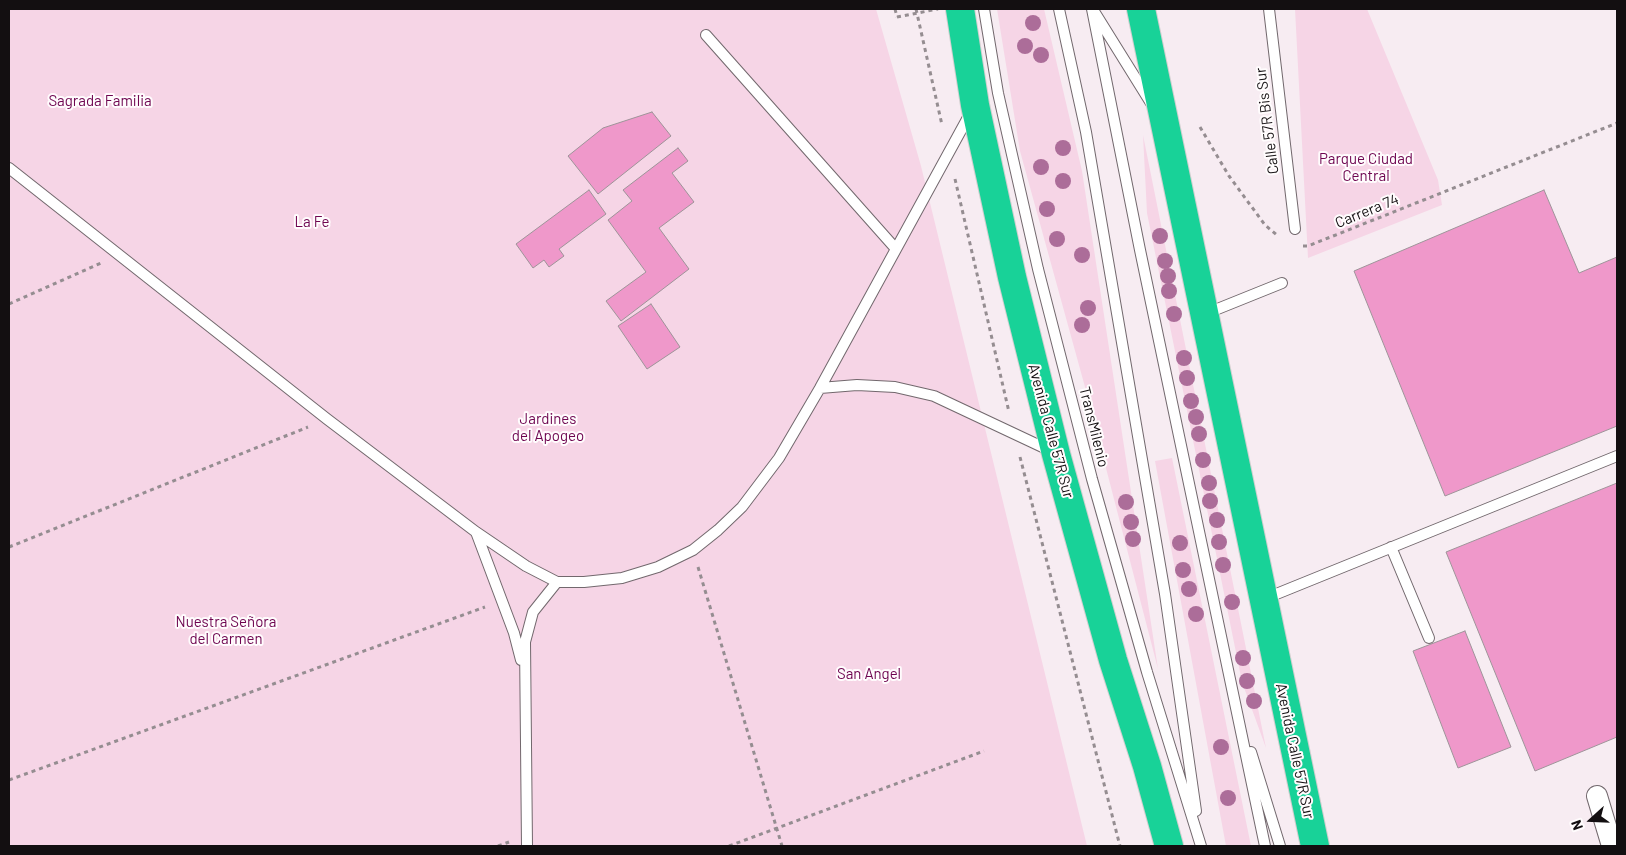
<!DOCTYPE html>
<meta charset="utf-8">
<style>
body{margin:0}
#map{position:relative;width:1626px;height:855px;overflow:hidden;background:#f7ecf2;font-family:Barlow,sans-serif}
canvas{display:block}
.frame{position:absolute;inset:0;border:10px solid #130f11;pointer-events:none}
.north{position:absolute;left:1566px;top:795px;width:50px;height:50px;-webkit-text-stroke:4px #fffcfd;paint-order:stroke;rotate:250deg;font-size:14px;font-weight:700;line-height:20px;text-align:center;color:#130f11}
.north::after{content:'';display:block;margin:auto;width:18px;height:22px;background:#130f11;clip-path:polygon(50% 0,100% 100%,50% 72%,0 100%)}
</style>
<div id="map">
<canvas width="1626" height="855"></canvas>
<div class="frame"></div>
<div class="north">N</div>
</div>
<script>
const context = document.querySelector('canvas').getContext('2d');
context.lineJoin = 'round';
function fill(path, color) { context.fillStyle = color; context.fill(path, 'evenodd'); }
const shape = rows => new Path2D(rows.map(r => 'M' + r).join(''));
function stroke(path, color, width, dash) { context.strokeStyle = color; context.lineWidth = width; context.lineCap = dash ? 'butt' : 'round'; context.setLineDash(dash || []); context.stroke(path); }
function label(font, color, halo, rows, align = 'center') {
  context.font = font + ' Barlow,sans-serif'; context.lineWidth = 4; context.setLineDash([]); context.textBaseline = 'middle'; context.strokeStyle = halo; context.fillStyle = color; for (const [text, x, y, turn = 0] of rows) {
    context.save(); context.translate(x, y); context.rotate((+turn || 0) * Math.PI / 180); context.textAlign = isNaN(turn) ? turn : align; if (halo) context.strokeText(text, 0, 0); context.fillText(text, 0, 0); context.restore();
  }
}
fill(shape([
 [9,9,876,9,921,166,1087,846,9,846],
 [997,9,1044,9,1082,171,1158,669,1085,387,1020,151],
 [1295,9,1367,9,1438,180,1442,205,1308,258],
 [1143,135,1266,748,1242,682,1147,213],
 [1172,458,1251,846,1226,846,1155,461]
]), '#f6d5e6');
const building = shape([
 [652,112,671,136,598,194,568,156,603,128,652,112],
 [678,148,688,161,672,173,694,202,659,228,689,269,621,321,606,301,646,272,608,220,632,201,623,190,678,148],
 [589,190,606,214,559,249,564,256,549,267,544,260,533,268,516,244,589,190],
 [1544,190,1579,273,1617,257,1617,426,1445,496,1354,271,1544,190],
 [651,304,680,347,647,369,618,326,651,304],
 [1617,483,1617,737,1535,771,1446,552,1617,483],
 [1465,631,1511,747,1458,768,1413,651,1465,631]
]);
fill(building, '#ef98ca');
stroke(building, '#9e9499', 1);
const lane = shape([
 [984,9,998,93,1038,269,1092,479,1147,672,1201,846],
 [1059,9,1086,132,1165,594,1196,811],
 [1092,9,1140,250,1265,846],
 [1269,9,1295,229],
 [1095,13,1151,103],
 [706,35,896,249],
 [9,168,327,419,476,532,526,566,557,582,584,582,622,578,658,567,693,550,718,530,742,507,779,458,820,388,971,112],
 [1205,314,1282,283],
 [820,388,857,385,895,387,934,396,1051,451],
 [476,532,514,633,521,660],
 [1391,547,1429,638],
 [1264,599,1617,456],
 [1251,752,1280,846],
 [527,846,525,642,533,612,557,582]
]);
const street = shape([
 [1597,796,1612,846]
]);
const highway = shape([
 [960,9,975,105,1012,277,1056,454,1113,660,1147,766,1169,846],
 [1141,9,1315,846]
]);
stroke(lane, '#72686d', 12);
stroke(street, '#72686d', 22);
stroke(highway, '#d0cfcf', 30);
stroke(shape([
 [895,9,897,17],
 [916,9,942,125],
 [1200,127,1229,176,1265,225,1278,236],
 [955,179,1009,412],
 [1303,246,1308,246,1617,123],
 [9,304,101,263],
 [1020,457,1120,846],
 [9,547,308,427],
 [698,567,782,846],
 [9,780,485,607],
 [498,846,509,842],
 [729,846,984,751]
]), '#958d91', 3, [4, 4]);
stroke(lane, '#fff', 10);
stroke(street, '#fff', 20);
stroke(highway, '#18d298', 28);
stroke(shape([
 [897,17,938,9]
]), '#958d91', 3, [4, 4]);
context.fillStyle = '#ac6d99';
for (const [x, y] of [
 [1033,23],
 [1025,46],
 [1041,55],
 [1063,148],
 [1041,167],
 [1063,181],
 [1047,209],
 [1160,236],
 [1057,239],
 [1082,255],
 [1165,261],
 [1168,276],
 [1169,291],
 [1088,308],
 [1174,314],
 [1082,325],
 [1184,358],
 [1187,378],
 [1191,401],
 [1196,417],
 [1199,434],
 [1203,460],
 [1209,483],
 [1210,501],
 [1126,502],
 [1217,520],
 [1131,522],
 [1133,539],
 [1219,542],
 [1180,543],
 [1223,565],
 [1183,570],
 [1189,589],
 [1232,602],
 [1196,614],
 [1243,658],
 [1247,681],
 [1254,701],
 [1221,747],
 [1228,798]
]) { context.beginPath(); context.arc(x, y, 8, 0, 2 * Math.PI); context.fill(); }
label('15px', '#6e0550', '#fffcfd', [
 ["Sagrada Familia",100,101],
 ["Parque Ciudad",1366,159],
 ["Central",1366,176],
 ["La Fe",312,222],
 ["Jardines",548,419],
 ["del Apogeo",548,436],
 ["Nuestra Señora",226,622],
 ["del Carmen",226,639],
 ["San Angel",869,674]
]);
label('15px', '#130f11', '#fffcfd', [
 ["Calle 57R Bis Sur",1267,121,-97],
 ["Carrera 74",1367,211,-22],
 ["TransMilenio",1094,427,76],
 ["Avenida Calle 57R Sur",1051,431,75],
 ["Avenida Calle 57R Sur",1295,751,78]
]);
</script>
